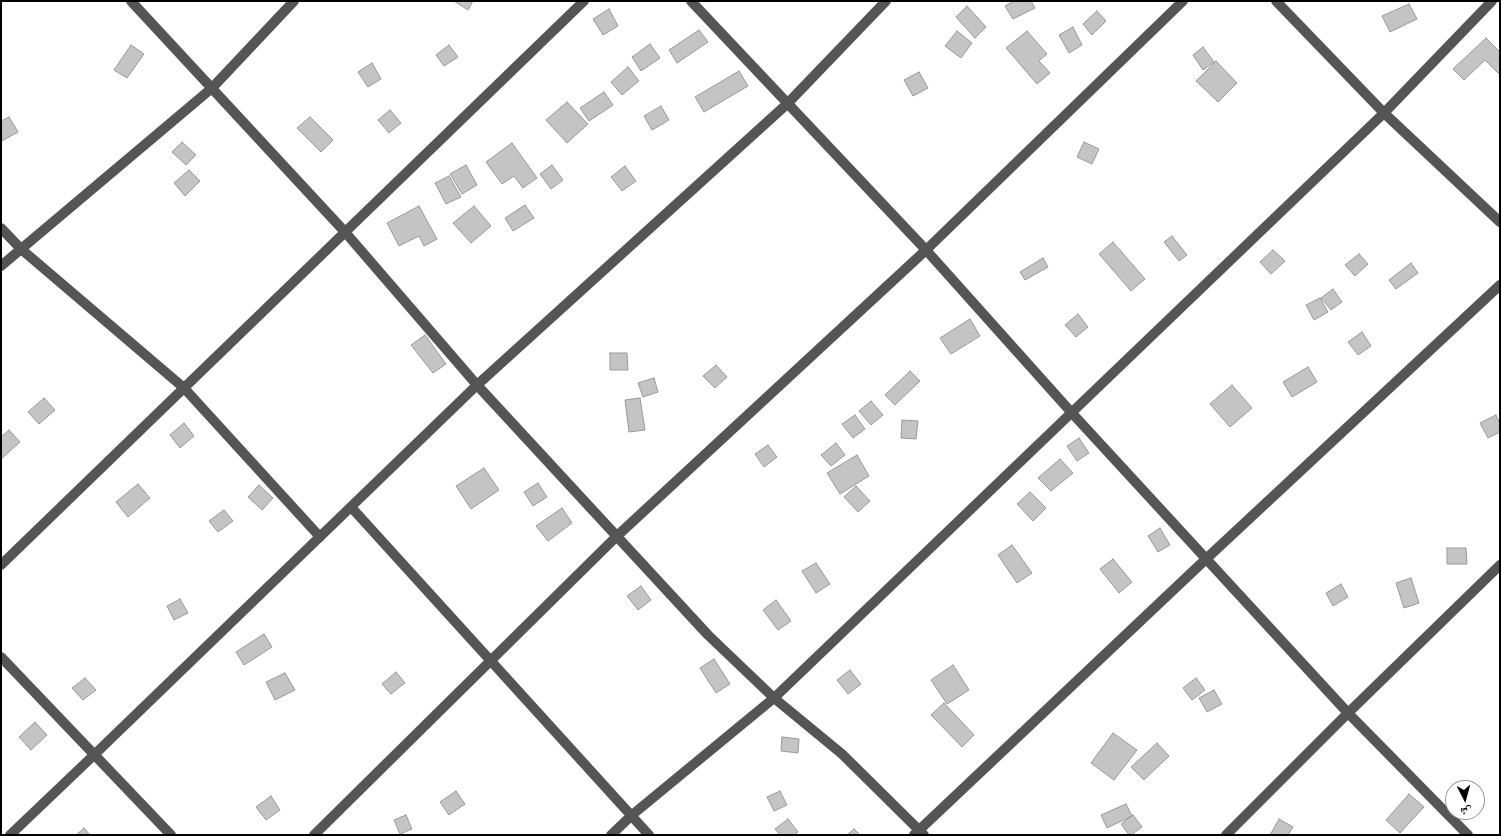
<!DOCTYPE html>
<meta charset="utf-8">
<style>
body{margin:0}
#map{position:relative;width:1501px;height:836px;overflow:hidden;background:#fff;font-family:"Fira Sans Condensed","Noto Naskh Arabic",sans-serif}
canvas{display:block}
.frame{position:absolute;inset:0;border:2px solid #000;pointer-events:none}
.north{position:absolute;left:1445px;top:780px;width:40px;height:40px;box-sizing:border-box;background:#fff;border:1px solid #999;border-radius:50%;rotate:174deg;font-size:11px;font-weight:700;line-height:16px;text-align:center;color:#000}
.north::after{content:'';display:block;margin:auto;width:14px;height:18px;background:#000;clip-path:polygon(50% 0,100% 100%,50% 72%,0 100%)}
</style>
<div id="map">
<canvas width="1501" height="836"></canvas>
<div class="frame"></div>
<div class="north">ش</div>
</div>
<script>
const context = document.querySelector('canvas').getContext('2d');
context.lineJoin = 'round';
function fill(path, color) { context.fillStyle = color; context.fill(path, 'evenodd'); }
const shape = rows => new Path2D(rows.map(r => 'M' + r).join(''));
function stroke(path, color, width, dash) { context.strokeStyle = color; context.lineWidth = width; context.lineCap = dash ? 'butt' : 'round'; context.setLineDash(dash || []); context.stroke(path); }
const building = shape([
 [454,1,473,1,468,10,454,1],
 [1014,1,1031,1,1035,8,1013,19,1005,6,1014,1],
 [1409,4,1417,19,1390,32,1382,16,1409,4],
 [967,6,986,27,975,38,956,17,967,6],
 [609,9,618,26,603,35,593,19,609,9],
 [1097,11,1106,21,1092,35,1083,24,1097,11],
 [1073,27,1082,45,1069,53,1059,35,1073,27],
 [699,30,708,42,677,63,669,50,699,30],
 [957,31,972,43,961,58,945,46,957,31],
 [1027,31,1047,54,1039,61,1050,73,1037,84,1006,48,1027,31],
 [1486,38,1500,52,1500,75,1485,60,1464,80,1453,69,1486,38],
 [650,44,660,58,641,71,632,57,650,44],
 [131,45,144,54,127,78,114,70,131,45],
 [449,45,458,57,444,66,436,55,449,45],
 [1203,47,1214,62,1203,70,1193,55,1203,47],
 [1216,61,1237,83,1218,102,1196,81,1216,61],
 [372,63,381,79,368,87,358,72,372,63],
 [628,67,639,81,622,95,611,82,628,67],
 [739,71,748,86,704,112,695,97,739,71],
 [919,72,928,88,913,96,904,80,919,72],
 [604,92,613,105,589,121,580,108,604,92],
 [567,102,588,124,567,143,546,120,567,102],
 [661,106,669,120,652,130,644,116,661,106],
 [390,110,401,123,389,133,378,120,390,110],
 [9,117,18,132,2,141,1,121,9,117],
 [310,117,333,140,321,152,297,128,310,117],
 [182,142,196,155,186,165,172,152,182,142],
 [1084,142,1099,149,1092,164,1077,157,1084,142],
 [512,143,537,178,523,188,514,176,502,184,486,162,512,143],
 [466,165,477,185,462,194,450,174,466,165],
 [552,165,563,180,551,189,540,174,552,165],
 [625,166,636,181,622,191,611,177,625,166],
 [189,170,200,181,185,196,174,183,189,170],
 [449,176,461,197,446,204,435,183,449,176],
 [525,205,534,218,513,231,505,218,525,205],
 [419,206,437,239,424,246,419,236,399,246,387,223,419,206],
 [474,206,491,226,471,243,453,223,474,206],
 [1172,236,1187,255,1179,261,1164,242,1172,236],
 [1113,242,1145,279,1131,291,1099,254,1113,242],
 [1273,250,1285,261,1271,274,1260,262,1273,250],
 [1359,254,1368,264,1355,276,1345,265,1359,254],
 [1043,258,1048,267,1025,280,1020,272,1043,258],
 [1411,263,1418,273,1396,289,1389,280,1411,263],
 [1333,289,1342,302,1331,310,1321,298,1333,289],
 [1320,298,1328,312,1314,320,1306,305,1320,298],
 [1078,314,1088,327,1076,337,1065,325,1078,314],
 [970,319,980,336,951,354,940,338,970,319],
 [1362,332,1371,346,1358,355,1348,342,1362,332],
 [425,335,446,364,433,373,411,345,425,335],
 [610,353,627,353,628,370,610,370,610,353],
 [716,365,727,377,715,388,703,376,716,365],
 [1308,367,1317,382,1292,397,1283,382,1308,367],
 [910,371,920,381,895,405,885,395,910,371],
 [654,378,658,392,643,397,638,383,654,378],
 [1232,385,1252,408,1230,427,1210,404,1232,385],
 [44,398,55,410,39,424,28,412,44,398],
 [640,398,645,430,629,432,625,400,640,398],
 [871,401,883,415,871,425,859,411,871,401],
 [855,415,865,429,853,438,842,424,855,415],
 [1496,415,1500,424,1500,432,1488,438,1480,423,1496,415],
 [902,420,918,421,916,439,901,438,902,420],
 [184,423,194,436,180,448,170,435,184,423],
 [9,430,20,442,1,459,1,437,9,430],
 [1079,438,1089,453,1077,461,1067,446,1079,438],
 [836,443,845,455,831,466,821,455,836,443],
 [768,445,777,457,764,467,755,454,768,445],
 [857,455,869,476,840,494,827,473,857,455],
 [1060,459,1073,473,1051,491,1038,478,1060,459],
 [484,468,499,490,471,509,456,486,484,468],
 [538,483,547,497,533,506,524,492,538,483],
 [138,484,150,498,128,517,116,502,138,484],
 [259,485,273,498,262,510,248,497,259,485],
 [856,486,870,501,858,512,844,497,856,486],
 [1030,492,1046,508,1033,521,1017,504,1030,492],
 [562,508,572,523,548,541,536,526,562,508],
 [224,510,233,521,218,532,209,521,224,510],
 [1160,528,1170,545,1158,552,1148,536,1160,528],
 [1012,545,1032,573,1017,583,998,555,1012,545],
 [1447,548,1466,548,1467,564,1447,564,1447,548],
 [1113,559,1132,582,1119,593,1100,569,1113,559],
 [816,563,830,584,816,593,802,571,816,563],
 [1411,578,1419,603,1404,608,1396,583,1411,578],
 [1341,584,1348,597,1333,606,1326,593,1341,584],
 [641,586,651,600,638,610,627,596,641,586],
 [180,599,188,613,174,620,167,606,180,599],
 [776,600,791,621,778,630,763,610,776,600],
 [264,634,272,647,244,665,236,652,264,634],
 [714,659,730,684,716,693,700,668,714,659],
 [953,665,969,690,947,704,931,680,953,665],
 [850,670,861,684,848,694,837,680,850,670],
 [396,672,405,683,391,694,382,684,396,672],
 [285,673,295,690,275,700,266,682,285,673],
 [85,678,96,690,83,700,72,688,85,678],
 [1196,678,1205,690,1192,700,1183,688,1196,678],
 [1214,690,1222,704,1207,712,1199,698,1214,690],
 [944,703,974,735,962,747,931,715,944,703],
 [35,722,47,735,31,750,19,737,35,722],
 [1113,733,1137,750,1114,780,1091,763,1113,733],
 [782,737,799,739,798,753,781,751,782,737],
 [1157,743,1169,756,1144,780,1131,767,1157,743],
 [456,791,465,804,449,815,440,802,456,791],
 [780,791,787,805,774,811,767,797,780,791],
 [1409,794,1424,807,1400,833,1386,820,1409,794],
 [271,796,280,810,266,820,256,807,271,796],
 [1126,804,1132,816,1107,828,1101,815,1126,804],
 [406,815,412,829,400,834,394,820,406,815],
 [1133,815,1142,827,1131,835,1129,835,1121,824,1133,815],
 [788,819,798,832,794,835,780,835,775,829,788,819],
 [1279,819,1293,827,1288,835,1270,835,1279,819],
 [84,828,90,835,76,835,84,828],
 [854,829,860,835,847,835,854,829]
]);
fill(building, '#c4c4c4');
stroke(building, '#999', 1);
stroke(shape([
 [131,1,345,232,477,385,708,635,774,698,842,754,924,835],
 [691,1,926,250,1071,412,1348,713,1468,835],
 [1276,1,1384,113,1500,222],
 [1,228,21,249,184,388,320,537],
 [1,266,212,88,294,1],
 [351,507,649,835],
 [1,565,584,1],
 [1,657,171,835],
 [10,835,95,754,477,385,787,104,886,1],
 [314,835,617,536,926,250,1183,1],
 [611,835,632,815,774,698,1384,113,1492,1],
 [914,835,1206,559,1500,285],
 [1226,835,1348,713,1500,565]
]), '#555', 10);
</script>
